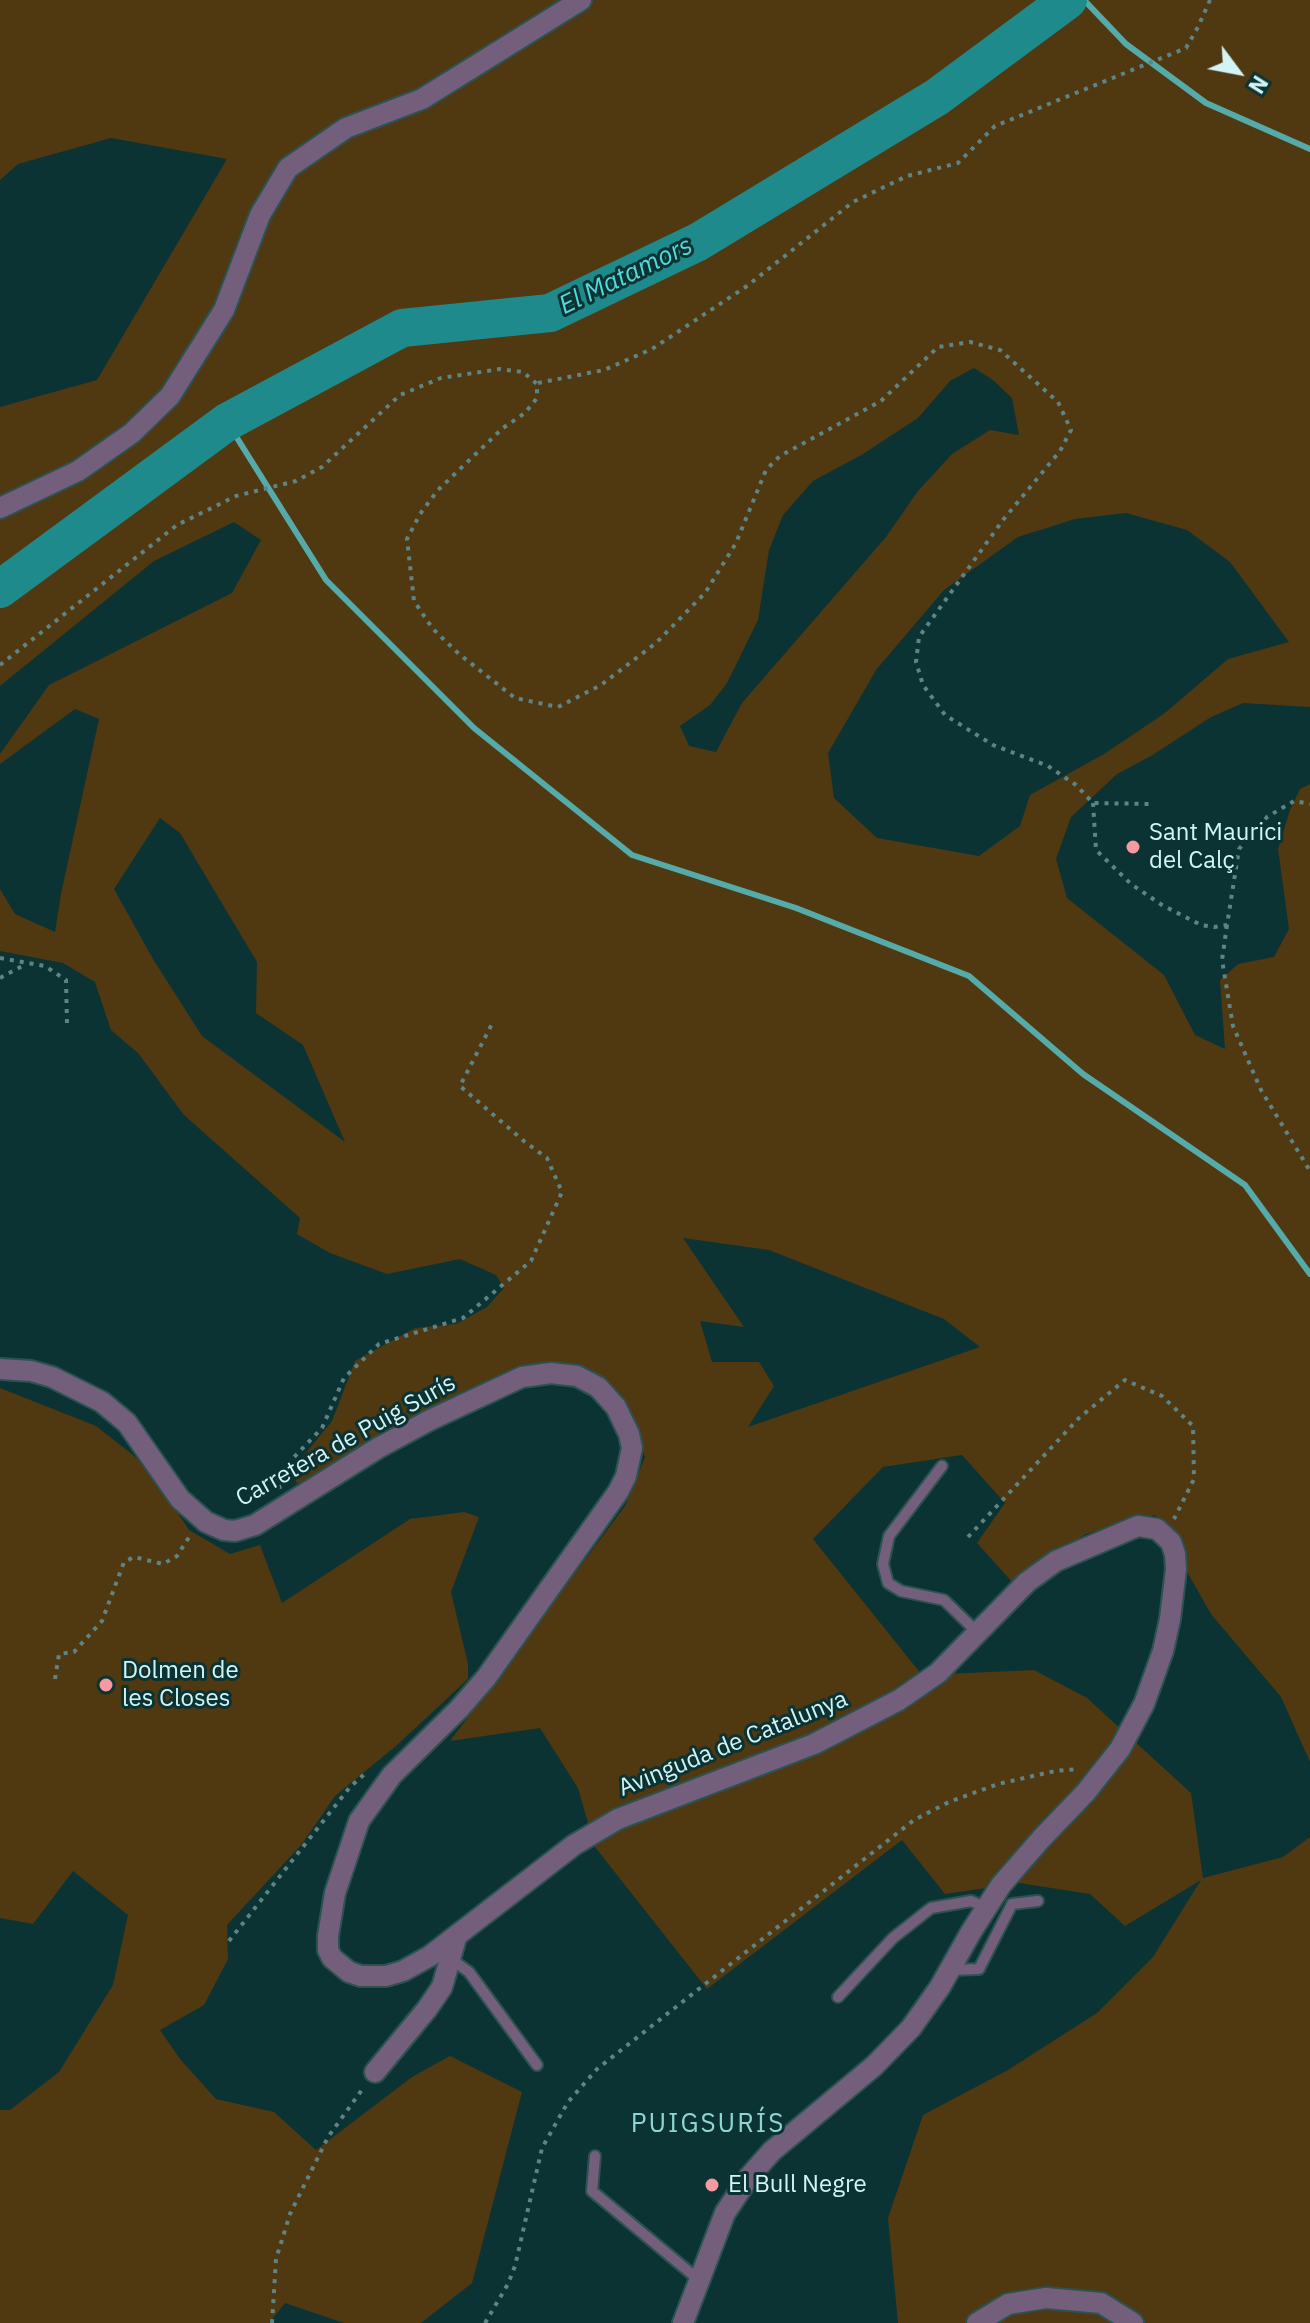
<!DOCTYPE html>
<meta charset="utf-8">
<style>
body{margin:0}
#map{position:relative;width:1310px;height:2323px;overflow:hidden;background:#0c3333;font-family:"IBM Plex Sans",sans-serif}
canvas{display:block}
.north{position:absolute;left:1198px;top:32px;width:80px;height:80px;-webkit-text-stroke:6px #0c3333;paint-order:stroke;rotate:122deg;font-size:22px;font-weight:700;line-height:32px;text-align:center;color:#d2f4f4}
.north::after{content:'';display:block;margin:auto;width:28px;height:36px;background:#d2f4f4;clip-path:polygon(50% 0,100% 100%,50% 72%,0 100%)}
</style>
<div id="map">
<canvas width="1310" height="2323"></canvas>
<div class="north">N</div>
</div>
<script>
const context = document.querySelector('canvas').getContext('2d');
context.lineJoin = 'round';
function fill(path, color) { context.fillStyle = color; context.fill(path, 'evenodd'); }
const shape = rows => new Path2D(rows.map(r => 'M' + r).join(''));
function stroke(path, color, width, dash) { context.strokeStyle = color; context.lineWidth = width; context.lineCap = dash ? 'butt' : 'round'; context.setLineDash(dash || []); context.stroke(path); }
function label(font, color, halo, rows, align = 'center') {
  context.font = font + ' "IBM Plex Sans",sans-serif'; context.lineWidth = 6; context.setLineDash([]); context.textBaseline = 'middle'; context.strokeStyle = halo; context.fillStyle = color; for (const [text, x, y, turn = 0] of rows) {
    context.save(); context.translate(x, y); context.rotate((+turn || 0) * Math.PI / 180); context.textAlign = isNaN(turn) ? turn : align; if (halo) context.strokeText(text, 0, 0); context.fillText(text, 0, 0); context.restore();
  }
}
fill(shape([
 [0,0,1310,0,1310,707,1243,703,1211,717,1151,756,1117,774,1071,817,1056,859,1067,898,1164,975,1195,1035,1225,1049,1220,980,1238,964,1274,957,1289,929,1278,849,1290,810,1300,789,1310,784,1310,1762,1281,1697,1211,1614,1155,1515,1086,1534,1013,1583,977,1543,1005,1503,962,1455,883,1467,813,1539,922,1675,1034,1670,1087,1698,1191,1793,1203,1878,1283,1857,1310,1837,1310,2323,898,2323,888,2218,923,2115,1008,2070,1097,2013,1153,1957,1201,1880,1125,1926,1090,1894,1019,1883,945,1894,902,1840,707,1989,595,1847,578,1788,540,1728,450,1741,625,1506,645,1457,627,1409,586,1372,522,1368,297,1484,292,1470,332,1421,355,1361,415,1328,456,1324,487,1307,504,1288,496,1275,460,1259,387,1274,330,1253,297,1234,300,1218,184,1115,138,1053,111,1030,95,982,63,963,0,951,0,889,15,914,55,932,61,894,99,719,75,709,0,764,0,754,49,685,232,593,261,540,234,522,154,561,0,686,0,407,97,380,227,159,111,138,18,164,0,180],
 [974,368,993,380,1012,398,1019,435,990,430,952,454,918,491,886,537,742,703,716,752,689,746,680,726,710,705,727,683,758,620,769,550,783,515,813,481,863,454,918,418,950,381],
 [1126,513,1187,530,1230,562,1289,642,1228,659,1165,713,1104,754,1030,795,1020,826,979,856,877,838,834,798,828,753,876,670,944,590,1018,537,1075,519],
 [160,818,180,833,257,962,256,1013,303,1045,345,1142,202,1036,153,959,114,889],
 [683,1238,769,1250,944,1319,980,1347,748,1427,774,1386,759,1362,712,1362,700,1321,744,1327],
 [0,1388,96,1426,147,1466,189,1530,230,1554,260,1545,282,1603,410,1519,464,1512,479,1517,451,1592,468,1664,468,1679,396,1746,335,1796,302,1844,227,1925,228,1959,204,2005,160,2030,180,2059,216,2099,274,2112,316,2150,412,2077,450,2056,522,2092,472,2283,421,2323,344,2323,285,2303,269,2323,0,2323,0,2110,10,2110,59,2072,113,1985,128,1915,73,1871,33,1924,0,1918]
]), '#503811');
stroke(shape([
 [1084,0,1126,44,1206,103,1310,149],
 [227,422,326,580,474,728,632,855,796,908,969,976,1083,1074,1245,1185,1310,1274]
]), '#5aa', 6);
stroke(shape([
 [0,589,227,422,402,328,550,313,698,242,937,97,1068,0]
]), '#1f8a8b', 38);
const service = shape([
 [942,1466,889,1536,883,1564,888,1583,901,1591,944,1600,978,1633],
 [451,1959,469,1972,537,2065],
 [950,1970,979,1969,1012,1904,1038,1901],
 [838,1997,893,1938,931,1908,971,1901,985,1907],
 [595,2156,592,2191,699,2280]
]);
const minor = shape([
 [0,1369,31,1371,52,1377,102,1402,127,1423,180,1499,206,1522,224,1530,235,1531,255,1525,378,1448,430,1420,522,1377,551,1373,577,1376,598,1387,616,1407,629,1434,632,1448,626,1476,618,1492,486,1678,459,1709,392,1775,359,1821,335,1893,328,1936,328,1950,332,1958,349,1972,361,1976,386,1976,403,1971,430,1956,574,1845,618,1819,814,1744,899,1700,938,1673,1027,1582,1056,1561,1138,1526,1157,1529,1171,1542,1175,1554,1176,1569,1170,1619,1163,1651,1144,1704,1120,1749,1086,1792,1041,1839,1001,1885,971,1932,940,1987,911,2028,874,2066,772,2151,749,2177,725,2213,683,2323],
 [375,2072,427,2009,442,1987,456,1938],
 [977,2323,1008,2304,1046,2298,1101,2303,1133,2323]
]);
const tertiary = shape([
 [0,508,78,471,132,433,170,396,224,310,260,215,288,168,346,128,422,99,581,0]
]);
stroke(service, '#2c5252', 14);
stroke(minor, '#2c5252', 24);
stroke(tertiary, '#2c5252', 24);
stroke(shape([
 [538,383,604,370,652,349,747,286,853,202,907,176,958,163,995,126,1186,48,1198,27,1210,0],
 [0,665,177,525,236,496,296,481,322,467,400,395,441,378,500,369,523,372,537,384,537,398,525,413,503,428,438,490,420,514,407,539,414,601,433,629,459,654,515,698,558,707,601,685,656,643,705,593,736,543,766,470,780,456,881,401,938,347,970,342,1000,350,1058,402,1071,430,1060,451,1003,520,919,637,916,662,923,685,945,715,993,745,1048,766,1076,785,1093,803,1150,804],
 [1093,803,1096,850,1131,884,1162,905,1201,925,1214,927,1227,925,1239,849,1267,817,1294,801,1310,804],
 [1227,925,1222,960,1233,1026,1261,1090,1310,1171],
 [0,958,45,966,66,980,67,1023],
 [0,978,26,964],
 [280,1489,276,1476,322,1428,344,1378,379,1344,463,1318,531,1261,562,1192,547,1158,525,1142,460,1086,493,1022],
 [968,1537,1079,1418,1125,1380,1162,1396,1193,1426,1194,1479,1174,1519],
 [55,1679,59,1654,74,1652,102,1621,124,1562,134,1557,163,1564,177,1556,191,1534],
 [229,1941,350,1787,368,1771],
 [272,2323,276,2259,290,2214,328,2137,364,2087],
 [485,2323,508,2284,515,2266,542,2148,568,2102,597,2069,914,1820,949,1802,998,1784,1055,1771,1078,1769]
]), '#5f8484', 4, [4, 6]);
stroke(service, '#735f7c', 10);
stroke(minor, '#735f7c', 20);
stroke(tertiary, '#735f7c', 20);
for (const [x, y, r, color] of [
 [1133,847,8,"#f49aa0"],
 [106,1685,8,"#f49aa0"],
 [712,2185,8,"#f49aa0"]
]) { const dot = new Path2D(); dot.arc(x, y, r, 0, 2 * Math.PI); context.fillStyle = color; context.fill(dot); stroke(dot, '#0c3333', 3); }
label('24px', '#d2f4f4', '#0c3333', [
 ["Sant Maurici",1149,833],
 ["del Calç",1149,861],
 ["Dolmen de",122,1671],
 ["les Closes",122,1699],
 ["El Bull Negre",728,2185]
], 'left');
label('24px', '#d2f4f4', '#0c3333', [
 ["Carretera de Puig Surís",346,1441,-29],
 ["Avinguda de Catalunya",733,1744,-22]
]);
label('italic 26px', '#53d9d9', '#0c3333', [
 ["El Matamors",626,276,-26]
]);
context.letterSpacing = '2px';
label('26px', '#8ed5d4', '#0c3333', [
 ["PUIGSURÍS",708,2124]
]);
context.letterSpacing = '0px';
</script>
